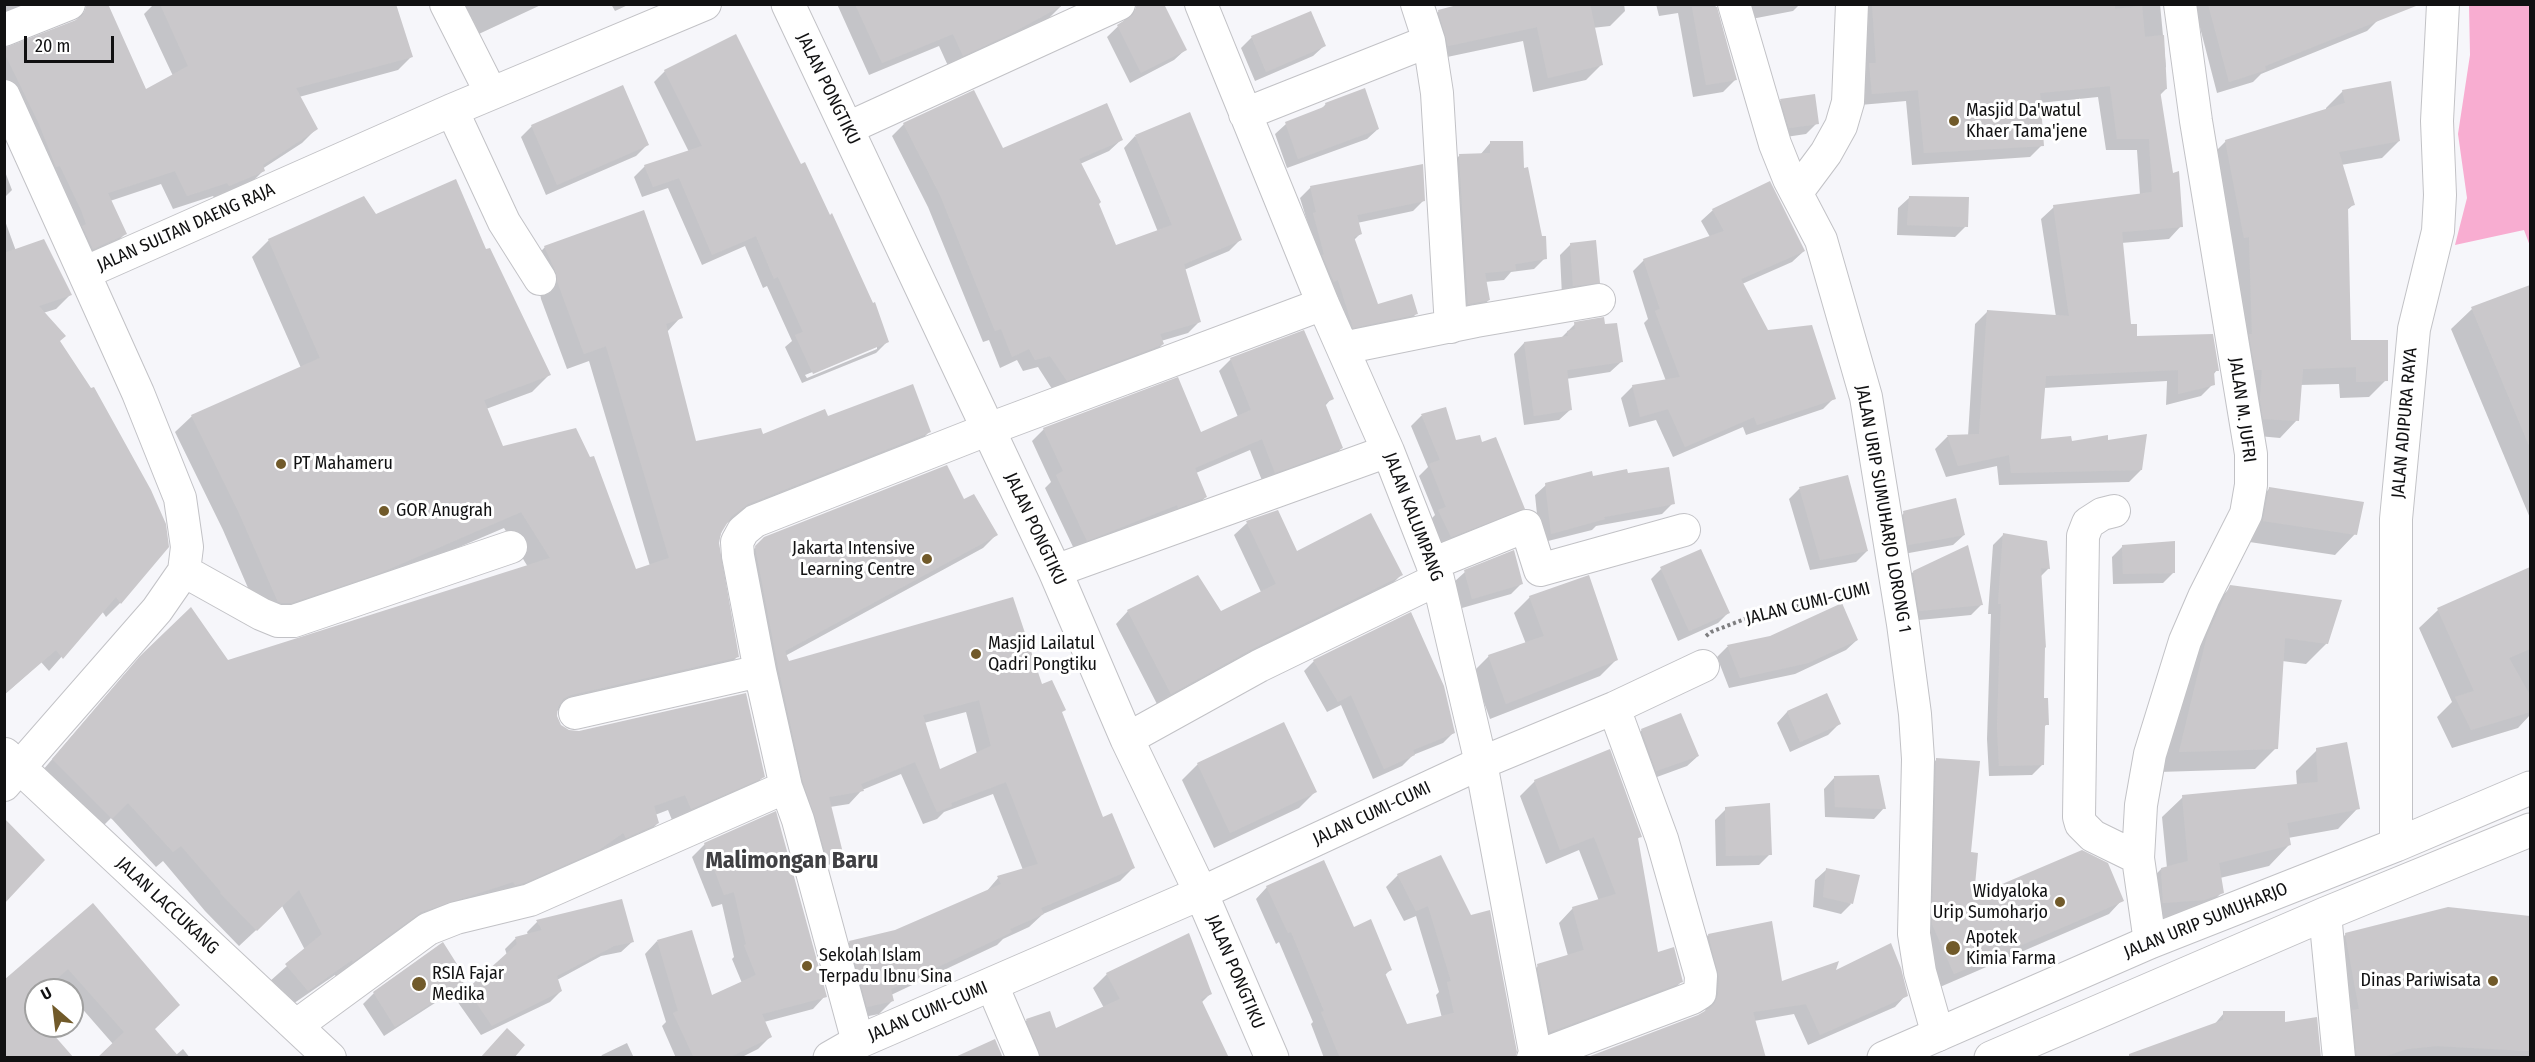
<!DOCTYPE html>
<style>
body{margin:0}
#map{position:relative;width:2535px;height:1062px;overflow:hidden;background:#f6f6fa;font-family:"Fira Sans Condensed",sans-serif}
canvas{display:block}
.frame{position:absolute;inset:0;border:6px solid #111112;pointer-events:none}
.north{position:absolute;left:24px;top:978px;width:60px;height:60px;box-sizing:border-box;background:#fff;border:2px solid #a0a0a0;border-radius:50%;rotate:332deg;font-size:16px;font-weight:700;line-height:24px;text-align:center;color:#111112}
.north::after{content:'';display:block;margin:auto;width:21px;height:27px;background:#715a2a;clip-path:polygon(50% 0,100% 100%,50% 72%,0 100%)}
.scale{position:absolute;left:24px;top:36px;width:90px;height:27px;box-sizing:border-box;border:3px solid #111112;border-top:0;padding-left:8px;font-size:18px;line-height:21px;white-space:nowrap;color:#111112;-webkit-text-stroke:4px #fff;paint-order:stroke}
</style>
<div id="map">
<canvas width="2535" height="1062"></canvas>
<div class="frame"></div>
<div class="north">U</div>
<div class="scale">20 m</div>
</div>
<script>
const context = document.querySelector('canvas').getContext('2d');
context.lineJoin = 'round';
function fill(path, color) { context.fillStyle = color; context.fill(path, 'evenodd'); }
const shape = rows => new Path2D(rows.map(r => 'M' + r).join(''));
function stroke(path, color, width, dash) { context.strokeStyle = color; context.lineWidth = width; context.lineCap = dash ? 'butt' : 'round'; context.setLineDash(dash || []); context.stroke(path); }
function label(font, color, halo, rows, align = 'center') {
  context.font = font + ' "Fira Sans Condensed",sans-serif'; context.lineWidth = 6; context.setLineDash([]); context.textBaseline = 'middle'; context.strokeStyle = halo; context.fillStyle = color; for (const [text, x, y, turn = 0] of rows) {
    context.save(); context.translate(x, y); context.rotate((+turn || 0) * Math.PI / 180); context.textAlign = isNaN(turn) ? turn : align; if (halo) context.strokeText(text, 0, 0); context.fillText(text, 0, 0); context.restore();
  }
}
fill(shape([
 [2469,5,2530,5,2530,246,2524,230,2455,245,2467,198,2458,134,2470,55]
]), '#f8add1');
fill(shape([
 [4,4,38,4,4,18],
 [154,4,394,4,412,56,398,70,299,97,316,129,302,143,262,169,263,171,249,185,215,199,213,196,173,209,161,184,110,201,125,234,111,248,79,262,4,100,4,49,73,23,87,9,146,91,173,76,144,14],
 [449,4,543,4,466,40],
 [611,4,630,4,615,11],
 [837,4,1062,4,1062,5,1049,18,997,46,949,68,939,46,869,75],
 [1468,4,1624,4,1625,11,1610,26,1592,28,1601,65,1586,80,1533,92,1523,41,1433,60,1423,26,1439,11],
 [1656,4,1715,4,1736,79,1723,92,1693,97,1678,13,1659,16],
 [1734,4,1800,4,1793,11,1741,21],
 [1859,4,2160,4,2166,67,2164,69,2166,89,2160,95,2181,226,2169,239,2121,243,2130,326,2135,337,2217,370,2213,375,2213,384,2201,396,2166,405,2167,381,2044,388,2039,441,2107,442,2141,470,2129,482,1999,485,1997,466,1946,477,1935,449,1947,437,1968,436,1975,324,1987,312,2056,317,2041,219,2054,207,2140,195,2137,150,2106,150,2098,97,2039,103,2042,145,2030,157,1912,165,1906,101,1860,105],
 [2197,4,2373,4,2379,19,2367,31,2261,74,2253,82,2217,93,2196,12],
 [1138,7,1185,50,1174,60,1130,83,1107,37],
 [1252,37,1324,46,1313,56,1255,81,1241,48],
 [665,71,887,342,876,353,802,383,785,347,792,341,767,286,763,288,745,246,702,265,668,188,642,197,634,177,645,166,689,152,654,82],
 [877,346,877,349,807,378,805,375],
 [2343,91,2399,141,2382,158,2341,165,2353,205,2346,211,2350,342,2386,380,2369,397,2340,398,2339,384,2300,385,2297,420,2280,438,2247,435,2209,158,2226,141,2326,110,2326,108],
 [1781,100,1817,123,1806,134,1779,138,1771,111],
 [1326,104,1378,129,1367,139,1287,168,1275,134,1286,124,1321,109],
 [904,124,1002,150,1121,140,1109,151,1080,164,1115,247,1158,232,1124,148,1135,136,1241,239,1229,251,1184,270,1200,321,1188,333,1161,341,1163,344,1151,356,1054,392,1038,367,1023,371,1017,360,1000,368,989,340,983,342,928,207,892,136],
 [532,126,647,145,636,156,546,195,521,137],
 [1491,142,1523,170,1545,258,1534,269,1511,272,1504,280,1485,282,1489,300,1478,310,1457,314,1449,166,1459,156,1480,155],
 [4,169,12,190,4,198],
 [1769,183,1804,251,1792,262,1742,284,1767,332,1834,398,1823,409,1746,435,1743,427,1673,457,1656,420,1629,427,1621,398,1633,386,1666,381,1644,323,1648,319,1633,271,1644,260,1710,237,1701,221,1713,210],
 [1311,187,1424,200,1413,211,1357,223,1360,234,1354,240,1377,306,1416,314,1406,325,1343,337,1300,198],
 [364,198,376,215,486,251,549,375,532,392,486,409,503,448,635,571,650,566,589,361,567,369,541,299,539,287,529,264,545,247,681,317,666,333,695,443,761,436,827,418,929,432,913,449,730,521,724,525,718,542,737,657,721,674,556,711,556,717,560,726,569,731,764,776,747,793,674,825,668,810,655,815,658,823,641,840,609,854,606,848,580,866,336,977,335,975,290,1006,269,982,305,950,282,906,239,946,205,911,163,861,156,867,111,818,94,835,37,777,124,675,227,662,528,567,504,528,361,589,261,618,223,530,175,432,192,416,301,368,252,257,269,240],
 [1909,198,1966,226,1955,237,1897,235,1898,208],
 [4,218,16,251,70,295,56,309,43,313,167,546,120,603,106,617,102,611,49,671,41,662,4,695],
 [1571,244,1599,282,1588,293,1562,296,1560,255],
 [2530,286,2530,518,2451,329,2472,309],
 [1575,324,1621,362,1610,372,1566,379,1570,410,1559,420,1524,425,1514,354,1524,343,1561,338],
 [1231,359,1332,398,1325,406,1342,448,1330,459,1263,483,1250,450,1196,473,1206,497,1194,508,1075,551,1045,488,1051,482,1032,441,1044,429,1200,434,1238,417,1219,371],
 [1445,409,1455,442,1523,508,1512,519,1440,547,1428,522,1435,515,1419,476,1428,467,1411,426,1421,416],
 [1627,475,1673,503,1662,514,1596,526,1592,530,1540,543,1535,495,1546,485],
 [1847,476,1867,551,1856,562,1810,570,1789,499,1799,489],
 [2269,489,2355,534,2335,555,2243,541,2248,510],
 [963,501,996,535,983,548,785,656,788,662,1042,686,1061,713,1102,819,1133,868,1120,881,1043,914,1029,927,1003,939,997,945,891,995,892,1001,879,1014,854,1019,837,955,850,942,896,932,986,892,998,878,1023,870,993,794,944,812,937,819,923,824,901,774,862,790,849,804,830,807,842,852,829,865,813,866,743,560,765,538],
 [966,712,977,754,939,771,924,723],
 [1277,512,1296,553,1401,575,1388,588,1158,706,1116,624,1128,611,1221,613,1261,592,1234,535,1247,523],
 [1904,513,1964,535,1953,545,1898,555,1893,524],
 [2004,534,2049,568,2040,577,2042,699,2047,724,2043,728,2043,764,2032,775,1989,776,1987,739,1991,614,1988,614,1993,545],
 [2122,547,2174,572,2163,583,2113,584,2112,557],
 [1661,569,1728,613,1718,623,1678,641,1651,579],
 [2530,569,2530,715,2518,728,2452,748,2437,717,2452,702,2419,628,2438,610],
 [1465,572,1521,584,1511,594,1462,608,1454,582],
 [1913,572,1981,605,1971,615,1909,621,1903,583],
 [2231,587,2327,643,2306,664,2282,661,2276,748,2255,769,2159,772,2210,608],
 [1530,597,1616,660,1600,676,1490,719,1473,672,1489,656,1526,644,1514,613],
 [1770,638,1857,640,1846,650,1795,674,1729,688,1717,657,1727,647],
 [1314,661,1454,732,1443,743,1413,755,1402,766,1373,779,1341,705,1327,712,1304,671],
 [1826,695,1839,724,1828,735,1790,752,1777,723,1787,712],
 [1642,730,1698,756,1687,766,1646,781,1631,741],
 [2317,750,2358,808,2338,829,2288,838,2289,845,2269,866,2220,878,2222,892,2202,913,2143,923,2141,890,2161,869,2167,868,2162,817,2183,797,2297,786,2296,771],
 [1937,759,1970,854,1973,898,2122,900,2109,914,1940,987,1919,938,1923,773],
 [1198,764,1315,792,1299,808,1214,848,1182,780],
 [1834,778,1884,808,1874,819,1825,817,1824,789],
 [1535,781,1640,836,1637,840,1657,954,1681,982,1666,997,1535,1046,1523,981,1538,966,1568,956,1559,923,1573,908,1599,901,1579,850,1546,864,1520,796],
 [1726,809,1770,854,1759,865,1716,866,1715,820],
 [705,844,825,996,813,1009,764,1022,770,1037,758,1049,740,1058,676,1058,662,1026,666,1022,645,954,657,941,711,997,742,983,732,959,734,957,722,904,712,907,692,857],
 [1441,857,1515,1058,1324,1058,1311,1024,1313,1022,1279,942,1276,944,1256,899,1267,887,1354,929,1390,970,1384,976,1406,1026,1442,1018,1436,995,1439,992,1416,916,1404,921,1386,887,1398,875],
 [1826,870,1851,904,1841,914,1813,907,1815,880],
 [93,905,153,1029,176,1055,183,1049,190,1058,100,1058,113,1044,72,997,72,990,66,990,56,979,44,990,36,990,36,997,28,1004,36,1013,34,1015,36,1026,44,1026,4,1058,4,984],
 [2448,909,2530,917,2530,1058,2346,1058,2335,945,2346,934],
 [537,922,632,942,621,952,601,956,557,980,561,991,550,1002,481,1035,457,1001,507,955,505,949,515,939,528,935,527,932],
 [1708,935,1780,983,1834,973,1906,995,1895,1007,1808,1045,1794,1014,1754,1021,1705,1013,1708,989,1697,947],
 [443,945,465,980,455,990,384,1036,363,1004,374,993],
 [1107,974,1210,994,1201,1003,1227,1058,1021,1058,1013,1034,1027,1020,1055,1030,1104,1008,1093,988],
 [2224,1013,2283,1024,2213,1026],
 [627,1043,634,1058,600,1058,602,1055]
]), '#0003');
fill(shape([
 [87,4,108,4,146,89,188,66,160,4,396,4,413,57,296,88,318,129,263,165,265,171,229,186,227,183,187,196,175,171,108,193,127,234,93,249,82,226,86,224,81,210,60,166,56,167,39,124,4,52,4,48,76,20,83,15],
 [855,4,1065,4,1012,33,963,56,953,34,882,63],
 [1137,4,1164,4,1187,50,1141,73,1117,25,1133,15],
 [1461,4,1590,4,1603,65,1548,78,1537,27,1448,46,1438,10],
 [1872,4,2115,4,2115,9,2142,6,2145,37,2164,35,2167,89,2160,90,2173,173,2179,171,2183,227,2122,232,2131,324,2137,324,2137,336,2213,334,2219,371,2214,371,2215,385,2178,394,2178,370,2046,376,2041,439,2071,436,2072,441,2108,435,2108,440,2147,434,2142,470,2011,473,2009,455,1958,466,1947,435,1979,434,1987,310,2069,316,2053,205,2152,192,2149,139,2117,139,2110,86,2040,93,2044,146,1924,153,1918,90,1872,94,1869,63,1876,63],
 [2208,4,2416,4,2416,6,2265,66,2266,70,2229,82],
 [1692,7,1717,7,1737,80,1706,85],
 [1311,11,1326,46,1266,72,1251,36],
 [736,34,801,164,805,162,830,215,832,213,873,303,875,302,889,342,813,374,795,335,803,332,778,277,774,279,756,236,712,255,679,178,653,187,644,165,702,146,664,70],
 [2391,81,2400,141,2339,152,2355,205,2348,207,2351,340,2388,340,2388,381,2356,382,2356,367,2303,369,2299,421,2263,419,2260,399,2262,370,2255,370,2249,334,2252,334,2249,237,2244,238,2225,140,2345,103,2342,90],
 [623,85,649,145,557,185,531,125],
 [1365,88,1379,129,1298,159,1285,122,1326,106,1325,103],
 [974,90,1003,148,1107,103,1123,140,1079,159,1101,202,1099,204,1116,245,1172,225,1135,135,1190,112,1242,240,1184,264,1201,322,1160,334,1164,344,1067,381,1050,356,1035,360,1029,349,1012,357,1001,329,995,331,940,195,903,123],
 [1815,94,1819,124,1789,128,1780,99],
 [1490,141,1523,141,1524,168,1528,167,1542,236,1546,236,1547,259,1515,264,1516,270,1485,273,1490,300,1468,304,1459,154,1490,153],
 [1423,164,1425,201,1357,215,1362,234,1354,237,1378,304,1412,294,1418,314,1353,328,1338,280,1334,282,1322,255,1324,254,1313,213,1316,212,1310,186],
 [456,179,486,249,490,248,551,375,484,400,503,446,576,428,590,457,594,456,636,569,669,558,606,346,584,354,557,281,555,270,544,246,644,210,683,318,666,324,696,441,761,428,763,434,825,409,828,416,913,384,931,432,748,504,731,517,721,533,719,543,739,657,571,695,563,699,558,707,557,716,561,725,569,730,579,731,746,693,765,777,691,809,685,795,654,806,659,823,626,838,623,833,599,850,524,883,515,885,513,882,421,912,353,962,352,960,308,991,285,964,322,934,299,890,257,931,220,893,221,892,181,846,173,852,128,803,112,819,52,759,140,656,191,607,228,660,550,558,521,512,380,573,291,603,282,603,278,602,239,513,191,415,320,358,268,239,364,196,376,214],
 [1770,181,1805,251,1741,279,1768,330,1812,325,1836,399,1757,425,1754,417,1685,447,1668,409,1640,417,1632,385,1680,377,1655,311,1660,309,1643,259,1724,231,1712,209],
 [1909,196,1969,197,1968,227,1907,225],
 [44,239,72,295,39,306,66,336,60,341,91,388,94,387,151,490,166,524,169,547,121,604,116,597,63,659,56,650,4,695,4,253],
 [1596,240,1600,283,1573,286,1570,243],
 [2530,285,2530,448,2471,307],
 [1604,317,1605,324,1617,323,1623,362,1567,370,1572,410,1534,416,1524,342,1568,336,1567,331,1575,329,1574,322],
 [1304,330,1334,399,1325,403,1343,448,1275,473,1262,439,1195,468,1207,497,1178,508,1177,505,1087,541,1056,475,1063,471,1043,428,1178,377,1201,432,1251,410,1230,358],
 [1446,407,1456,440,1480,435,1482,442,1496,437,1525,509,1451,537,1438,510,1446,507,1429,464,1440,460,1421,414],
 [947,465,964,499,974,494,998,535,785,651,789,661,1013,597,1042,684,1052,680,1066,710,1062,712,1103,817,1112,813,1135,868,1041,908,1044,914,1010,929,1012,932,891,989,894,1001,867,1007,849,941,895,930,1001,884,997,876,1038,864,1006,782,951,803,952,806,937,812,915,762,861,784,864,791,829,797,843,853,826,854,803,782,778,667,755,546,764,537],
 [979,700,991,746,940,769,923,715],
 [1669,467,1675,504,1604,517,1605,519,1551,534,1545,483,1592,471,1593,476,1627,469,1628,473],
 [1848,475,1868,551,1820,560,1799,487],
 [2269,487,2364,502,2357,535,2263,521],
 [1956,498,1965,535,1908,545,1903,511],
 [1278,510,1297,551,1371,513,1403,575,1250,650,1171,694,1127,610,1198,575,1221,611,1276,584,1246,521],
 [2003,533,2047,541,2050,569,2041,568,2046,648,2045,647,2044,698,2048,698,2049,725,2045,725,2044,765,1999,766,1997,727,2001,604,1998,604],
 [2175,541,2175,573,2123,574,2122,545],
 [1968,545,1983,605,1919,611,1913,571],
 [1701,549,1730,613,1689,631,1660,567],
 [1514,550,1523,584,1472,599,1464,570],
 [2530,567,2530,649,2509,658,2530,695,2530,712,2471,730,2455,697,2474,691,2437,608],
 [1589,575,1618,660,1506,704,1488,655,1544,636,1529,596],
 [2230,585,2342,600,2328,644,2285,638,2278,749,2179,752,2207,636],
 [1842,603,1858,640,1808,663,1740,678,1727,645,1770,636],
 [1411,612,1444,686,1455,733,1413,750,1415,755,1384,769,1351,695,1338,702,1313,660],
 [1827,693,1841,724,1800,742,1787,711],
 [1681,713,1699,756,1656,771,1641,729],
 [1284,722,1317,792,1230,833,1197,763],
 [2347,742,2360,809,2287,823,2291,845,2219,863,2224,893,2204,900,2163,903,2161,868,2188,861,2182,795,2318,782,2316,748],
 [1610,749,1642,837,1638,838,1658,952,1674,947,1683,982,1550,1032,1537,964,1584,950,1572,907,1616,894,1594,837,1560,850,1534,780],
 [1936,758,1980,761,1971,852,1978,853,1974,896,2082,850,2108,863,2124,901,1954,974,1932,924],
 [1879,775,1886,809,1835,807,1834,776],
 [1770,803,1772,855,1726,856,1725,807],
 [776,811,827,997,762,1014,772,1037,728,1058,694,1058,673,1013,678,1011,657,940,692,930,712,995,756,975,744,945,746,944,734,892,724,895,704,843],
 [4,818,45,860,4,904],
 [1441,855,1471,915,1490,910,1517,1052,1515,1058,1340,1058,1321,1012,1324,1011,1291,932,1288,933,1266,886,1324,860,1354,927,1371,919,1392,970,1385,973,1407,1024,1454,1013,1447,982,1451,981,1428,906,1416,911,1397,874],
 [1826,868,1860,875,1853,904,1823,897],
 [622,899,634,942,614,946,557,976,562,991,492,1026,467,989,517,944,515,937,542,930,536,920],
 [93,903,180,1005,155,1029,180,1058,97,1058,124,1032,68,969,44,990,36,990,36,997,27,1005,36,1015,36,1026,46,1026,74,1058,4,1058,4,980],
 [2448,907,2530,916,2530,1051,2437,1046,2407,1049,2380,1058,2357,1058,2352,1010,2359,1009,2345,933],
 [1772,921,1782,981,1839,961,1836,970,1891,943,1901,968,1908,996,1820,1035,1806,1004,1753,1012,1766,1058,1585,1058,1698,1015,1710,1008,1715,1003,1718,995,1719,977,1708,934],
 [1189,933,1212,994,1201,999,1229,1058,1041,1058,1026,1019,1050,1011,1056,1028,1120,999,1106,973],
 [443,942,467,980,395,1027,373,992],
 [2223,1011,2285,1011,2285,1022,2317,1017,2321,1058,2129,1058,2129,1054,2223,1020],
 [507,1028,525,1045,514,1058,480,1058],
 [995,1039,1003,1058,953,1058]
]), '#cac8cb');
const street = shape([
 [446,4,491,93],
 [1201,4,1323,304,1388,451,1438,579,1481,763,1536,1057],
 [1417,4,1429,41,1437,93,1451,327],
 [1734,4,1775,144,1789,179,1821,240,1866,397,1903,624,1915,714,1918,759,1914,934,1920,972,1938,1035],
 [4,30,69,4],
 [4,96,84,273],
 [452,110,504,222,540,279],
 [1245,114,1429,41],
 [848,128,1119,4],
 [1797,192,1826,153,1841,126,1848,102,1852,4],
 [1343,348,1476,321,1599,300],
 [2114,511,2102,514,2088,523,2083,536,2079,817,2081,824,2093,836,2138,858],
 [1432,564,1526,526,1540,570,1684,530],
 [184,571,261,614,278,621,294,621,511,547],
 [1055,571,1388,451],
 [575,713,760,671],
 [1127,739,1259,666,1438,579],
 [5,754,330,1058],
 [4,785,157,610,184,571,187,547,180,498,138,393,84,273,452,110,705,4],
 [2396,845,2396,519,2414,329,2438,231,2440,195,2437,121,2443,4],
 [1201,893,1481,763,1614,708,1703,666],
 [2325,914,2339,1058],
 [2150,942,2138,858,2141,805,2150,754,2185,641,2204,597,2246,514,2251,485,2251,454,2196,121,2180,4],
 [992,985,1023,1058],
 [297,1025,428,929,456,918,530,900,786,787],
 [858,1042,798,820,786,787,760,671,738,556,737,542,743,531,755,521,989,429,1323,304],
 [1533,1058,1692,998,1700,993,1701,976,1662,839,1614,708]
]);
const secondary = shape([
 [788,4,1055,571,1127,739,1201,893,1272,1058],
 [830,1058,858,1042,1201,893]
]);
const highway = shape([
 [1884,1058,2150,942,2396,845,2530,788],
 [1991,1058,2325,914,2530,830]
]);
stroke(street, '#c2c2c6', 34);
stroke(secondary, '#c2c2c6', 35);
stroke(highway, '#c2c2c6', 35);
stroke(shape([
 [1706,636,1711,632,1750,617,1868,590]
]), '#7e7e80', 4, [3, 3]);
stroke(street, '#fff', 32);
stroke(secondary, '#fff', 33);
stroke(highway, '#fff', 33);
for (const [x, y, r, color] of [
 [1954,121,6,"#715a2a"],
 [281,464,6,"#715a2a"],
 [384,511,6,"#715a2a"],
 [927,559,6,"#715a2a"],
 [976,654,6,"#715a2a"],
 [2060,902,6,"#715a2a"],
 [1953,948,8,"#715a2a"],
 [807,966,6,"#715a2a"],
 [2493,981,6,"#715a2a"],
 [419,984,8,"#715a2a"]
]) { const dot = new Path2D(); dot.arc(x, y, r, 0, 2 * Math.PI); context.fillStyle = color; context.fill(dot); stroke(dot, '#fff', 2); }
label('18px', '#111112', '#fff', [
 ["JALAN PONGTIKU",828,89,64],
 ["JALAN SULTAN DAENG RAJA",186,228,-24],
 ["JALAN M. JUFRI",2242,410,82],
 ["JALAN ADIPURA RAYA",2405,423,-85],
 ["JALAN URIP SUMUHARJO LORONG 1",1883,509,80],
 ["JALAN KALUMPANG",1413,517,69],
 ["JALAN PONGTIKU",1035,529,65],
 ["JALAN CUMI-CUMI",1808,604,-14],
 ["JALAN CUMI-CUMI",1372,814,-25],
 ["JALAN LACCUKANG",167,906,43],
 ["JALAN URIP SUMUHARJO",2206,921,-22],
 ["JALAN PONGTIKU",1235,972,67],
 ["JALAN CUMI-CUMI",928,1012,-23]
]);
label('18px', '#111112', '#fff', [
 ["Masjid Da'watul",1966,111],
 ["Khaer Tama'jene",1966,132],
 ["PT Mahameru",293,464],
 ["GOR Anugrah",396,511],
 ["Jakarta Intensive",915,549,"right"],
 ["Learning Centre",915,570,"right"],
 ["Masjid Lailatul",988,644],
 ["Qadri Pongtiku",988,665],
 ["Widyaloka",2048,892,"right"],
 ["Urip Sumoharjo",2048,913,"right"],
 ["Apotek",1966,938],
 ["Kimia Farma",1966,959],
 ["Sekolah Islam",819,956],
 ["Terpadu Ibnu Sina",819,977],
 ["RSIA Fajar",432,974],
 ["Medika",432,995],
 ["Dinas Pariwisata",2481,981,"right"]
], 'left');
label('bold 24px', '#404043', '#fff', [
 ["Malimongan Baru",792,861]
]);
</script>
